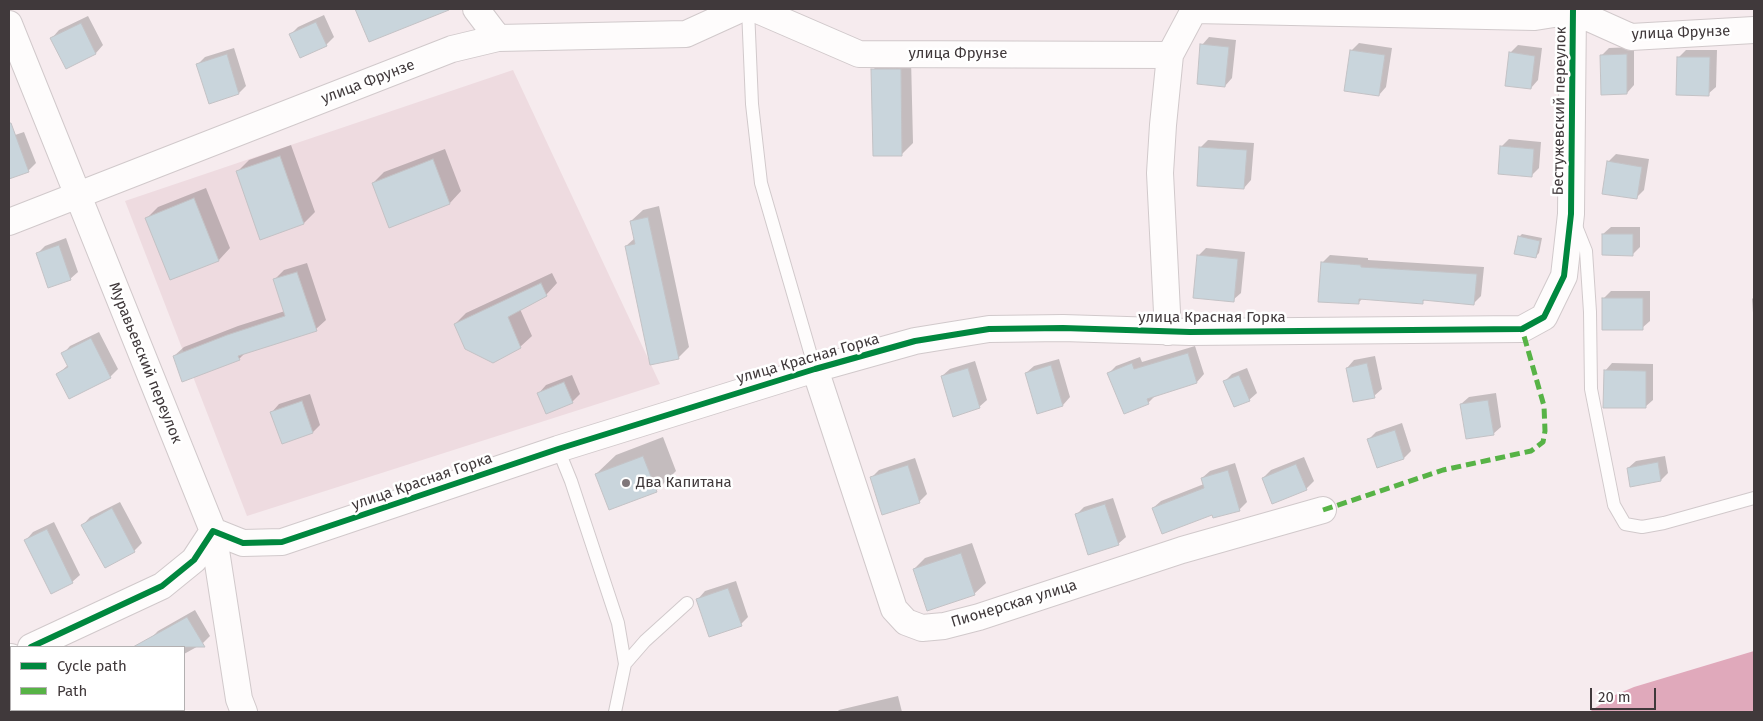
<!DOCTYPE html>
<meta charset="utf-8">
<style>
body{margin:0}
#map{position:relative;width:1763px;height:721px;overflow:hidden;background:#f6ebee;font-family:"Fira Sans",sans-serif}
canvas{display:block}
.frame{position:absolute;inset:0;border:10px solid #40393b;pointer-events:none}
.legend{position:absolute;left:10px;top:646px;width:175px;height:65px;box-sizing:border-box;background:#fff;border:1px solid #b3b0b1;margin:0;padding:6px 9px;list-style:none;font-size:15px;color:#40393b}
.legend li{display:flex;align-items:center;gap:10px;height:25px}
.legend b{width:25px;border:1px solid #b3b0b1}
.scale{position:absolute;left:1590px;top:688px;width:66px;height:22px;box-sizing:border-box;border:2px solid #40393b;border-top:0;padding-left:6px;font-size:15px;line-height:18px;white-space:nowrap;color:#40393b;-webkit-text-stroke:4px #fff;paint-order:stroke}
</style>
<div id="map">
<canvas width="1763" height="721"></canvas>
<div class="frame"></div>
<ul class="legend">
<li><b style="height:6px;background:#00873e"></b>Cycle path</li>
<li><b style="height:6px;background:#57b346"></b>Path</li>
</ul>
<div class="scale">20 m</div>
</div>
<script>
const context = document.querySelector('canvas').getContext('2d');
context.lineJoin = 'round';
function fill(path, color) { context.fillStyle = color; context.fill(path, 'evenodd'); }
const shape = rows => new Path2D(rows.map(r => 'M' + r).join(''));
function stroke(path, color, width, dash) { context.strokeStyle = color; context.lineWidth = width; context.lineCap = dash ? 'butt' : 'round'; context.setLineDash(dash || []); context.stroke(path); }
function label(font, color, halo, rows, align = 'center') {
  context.font = font + ' "Fira Sans",sans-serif'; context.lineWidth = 5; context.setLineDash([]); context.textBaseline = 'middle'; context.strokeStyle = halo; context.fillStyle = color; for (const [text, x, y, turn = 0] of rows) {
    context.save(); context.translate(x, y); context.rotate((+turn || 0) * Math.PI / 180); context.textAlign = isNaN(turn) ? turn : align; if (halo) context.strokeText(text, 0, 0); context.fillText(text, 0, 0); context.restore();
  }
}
fill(shape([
 [513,70,660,384,247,516,125,201]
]), '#eedbe0');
fill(shape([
 [1754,651,1754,712,1589,712,1615,695,1634,687]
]), '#e0a9bb');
fill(shape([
 [356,9,434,9,424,18,369,40],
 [324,15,334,37,326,45,290,35,298,27],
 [88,16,103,45,96,53,67,67,52,38,59,30],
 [1209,37,1236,40,1232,78,1225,86,1202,45],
 [1359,43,1392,48,1386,87,1379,95,1351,51],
 [1518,45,1542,48,1538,80,1531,88,1510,53],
 [1634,47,1634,85,1627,93,1602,55,1609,48],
 [234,48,246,86,239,93,198,64,205,57],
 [1686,50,1717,50,1716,87,1708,94,1679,57],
 [884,58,911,58,913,143,902,154,873,70],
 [24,132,36,163,28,171,9,178,9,137],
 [1509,139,1541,142,1539,168,1531,176,1501,147],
 [1208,140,1254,143,1251,180,1244,188,1200,148],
 [291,145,315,212,304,223,237,172,249,160],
 [445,149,461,191,450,203,389,226,373,183,384,172],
 [1616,154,1649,159,1644,190,1636,198,1608,162],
 [206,188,230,248,219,260,171,278,147,218,158,207],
 [659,206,689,347,678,358,626,246,635,238,631,221,643,210],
 [1611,227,1640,227,1640,247,1632,255,1603,234],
 [1522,234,1542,238,1539,253,1535,257,1519,237],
 [66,238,78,272,70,279,37,254,45,246],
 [1206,248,1245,252,1241,293,1233,300,1199,255],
 [1330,255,1368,258,1368,260,1484,267,1481,296,1473,304,1426,299,1422,302,1363,298,1358,303,1322,263],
 [307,263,326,320,316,329,246,352,239,359,174,356,184,347,238,326,285,311,274,280,284,270],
 [552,273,557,283,546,295,520,309,532,336,520,347,455,324,466,313],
 [1611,291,1650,291,1650,321,1642,328,1603,299],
 [1754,297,1754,327,1752,299],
 [99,332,118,369,110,377,70,397,58,374,68,365,63,354,70,346],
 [1195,346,1204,374,1197,382,1156,395,1148,403,1109,373,1116,366,1140,357,1142,362],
 [1375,356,1382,389,1374,396,1347,368,1354,360],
 [1059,359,1070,397,1063,405,1026,373,1034,366],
 [975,361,987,400,979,407,942,376,950,369],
 [1612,363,1653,364,1653,400,1645,407,1605,371],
 [1247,368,1257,393,1249,400,1225,381,1232,374],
 [572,375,580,394,572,402,539,393,546,385],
 [1496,393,1501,427,1493,434,1461,404,1469,397],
 [310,394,320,425,313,432,272,412,279,404],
 [1402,423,1411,451,1404,458,1369,439,1376,432],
 [663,437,676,471,656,491,596,474,616,455],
 [1665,456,1668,473,1661,480,1628,468,1636,461],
 [1304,457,1314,481,1306,489,1263,478,1271,470],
 [915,458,927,494,919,502,871,478,879,470],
 [1235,463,1247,502,1239,510,1213,513,1153,508,1161,501,1204,484,1202,478,1210,471],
 [1113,498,1126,537,1118,544,1076,515,1084,507],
 [120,502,142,543,134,551,105,567,83,525,90,517],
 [54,522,80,575,72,582,26,540,33,532],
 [972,543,986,583,974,594,914,569,925,558],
 [736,581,748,617,741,624,698,599,705,591],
 [195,610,210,636,202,644,184,654,184,647,155,647,150,639,158,631],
 [898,696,902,712,837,712,839,710],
 [11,700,11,710,53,710,55,712,9,712,9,701],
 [87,710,103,710,98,712,88,712]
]), '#0003');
const building = shape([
 [355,9,449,9,449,10,369,42,355,9],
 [316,22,327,46,300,58,289,34,316,22],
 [81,23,96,54,66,69,50,38,81,23],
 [1200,44,1229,47,1225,87,1197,84,1200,44],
 [1350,50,1385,55,1379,96,1344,91,1350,50],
 [1509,52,1535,56,1531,89,1505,86,1509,52],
 [227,54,239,94,209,104,196,64,227,54],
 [1627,54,1627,94,1601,95,1600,55,1627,54],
 [1677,57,1710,57,1709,96,1676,95,1677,57],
 [871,69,901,69,902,156,873,156,871,69],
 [9,123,11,123,29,172,9,179,9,123],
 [1500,146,1534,149,1532,177,1498,174,1500,146],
 [1199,147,1247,150,1244,189,1197,186,1199,147],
 [280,156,304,224,260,240,236,171,280,156],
 [433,159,450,204,389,228,372,183,433,159],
 [1607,161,1642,167,1637,199,1602,194,1607,161],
 [194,198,219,261,170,280,145,218,194,198],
 [648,217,679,359,650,365,625,246,635,244,630,221,648,217],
 [1602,234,1633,234,1633,256,1602,255,1602,234],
 [1518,236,1540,241,1536,258,1514,254,1518,236],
 [59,245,71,280,48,288,36,253,59,245],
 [1197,255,1238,259,1234,302,1193,298,1197,255],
 [1321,262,1361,265,1361,267,1477,274,1474,305,1423,300,1423,304,1359,299,1359,304,1318,302,1321,262],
 [297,272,317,331,238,356,240,360,182,382,173,356,227,335,285,316,273,279,297,272],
 [541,283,547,296,508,317,521,348,493,363,465,349,454,324,541,283],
 [1602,298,1643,298,1643,330,1602,330,1602,298],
 [91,338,111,378,69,399,56,374,68,367,61,353,91,338],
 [1188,353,1197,383,1147,399,1149,404,1124,414,1107,373,1132,363,1134,369,1188,353],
 [1367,363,1375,398,1353,402,1346,368,1367,363],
 [1051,365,1063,406,1037,414,1025,373,1051,365],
 [968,368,980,408,953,417,941,376,968,368],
 [1604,370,1646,371,1646,408,1603,408,1604,370],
 [1239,375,1250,401,1234,407,1223,381,1239,375],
 [564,382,573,403,546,414,537,393,564,382],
 [1488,400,1494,435,1466,439,1460,404,1488,400],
 [302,401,313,433,282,444,270,412,302,401],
 [1395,430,1404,459,1377,468,1367,439,1395,430],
 [643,456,657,492,609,510,595,474,643,456],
 [1658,462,1661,481,1630,487,1627,468,1658,462],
 [1296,464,1307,490,1272,504,1262,478,1296,464],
 [908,465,920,503,882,515,870,477,908,465],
 [1228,470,1240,511,1213,518,1212,515,1162,534,1152,508,1204,488,1201,478,1228,470],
 [1105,504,1119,545,1088,555,1075,514,1105,504],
 [112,508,135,552,105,568,81,525,112,508],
 [47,529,73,583,51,594,24,540,47,529],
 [961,553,975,595,927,611,913,569,961,553],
 [728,588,742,626,709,637,696,599,728,588],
 [187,617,205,647,133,647,187,617]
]);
fill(building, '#c9d5dc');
stroke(building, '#c3c2c5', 1);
const lane = shape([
 [748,9,752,104,761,183,815,369],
 [1576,226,1586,251,1590,312,1591,389,1614,505,1625,524,1642,527,1664,523,1754,498],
 [558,449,571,481,618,623,625,664,615,712],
 [625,664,645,641,687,603]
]);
const street = shape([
 [476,9,498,38],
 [755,9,859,54,1170,55],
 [1194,10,1535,17,1573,11,1631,37,1754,30],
 [9,24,213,531,239,699,244,712],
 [9,222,452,49,498,38,686,34,741,9],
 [1168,332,1160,173,1163,125,1170,55,1194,10],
 [815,369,894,609,906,622,922,628,944,626,979,617,1182,550,1323,510],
 [31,647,162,586,194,560,213,531,243,543,282,542,558,449,815,369,915,341,989,329,1063,328,1190,332,1522,329,1544,317,1564,276,1571,214,1573,9],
 [9,658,11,657]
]);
stroke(lane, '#d1c9cb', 14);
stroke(street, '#d1c9cb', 28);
stroke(lane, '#fefcfc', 12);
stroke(street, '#fefcfc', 26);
stroke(shape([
 [1323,510,1443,470,1531,451,1543,442,1545,431,1544,406,1522,329]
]), '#57b346', 5, [10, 5]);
stroke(shape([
 [31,647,162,586,194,560,213,531,243,543,282,542,558,449,815,369,915,341,989,329,1063,328,1190,332,1522,329,1544,317,1564,276,1571,214,1573,9]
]), '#00873e', 6);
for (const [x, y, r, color] of [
 [626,483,5,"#80777a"]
]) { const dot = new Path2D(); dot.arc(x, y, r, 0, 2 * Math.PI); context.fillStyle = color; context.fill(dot); stroke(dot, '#fff', 2); }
label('15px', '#40393b', '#fff', [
 ["улица Фрунзе",1681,33,-2],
 ["улица Фрунзе",958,54],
 ["улица Фрунзе",368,82,-21],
 ["Бестужевский переулок",1560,111,-89],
 ["улица Красная Горка",1212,318],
 ["улица Красная Горка",808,359,-16],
 ["Муравьевский переулок",145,363,68],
 ["улица Красная Горка",422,482,-19],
 ["Пионерская улица",1014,604,-17]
]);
label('15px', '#40393b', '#fff', [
 ["Два Капитана",636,483]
], 'left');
</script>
